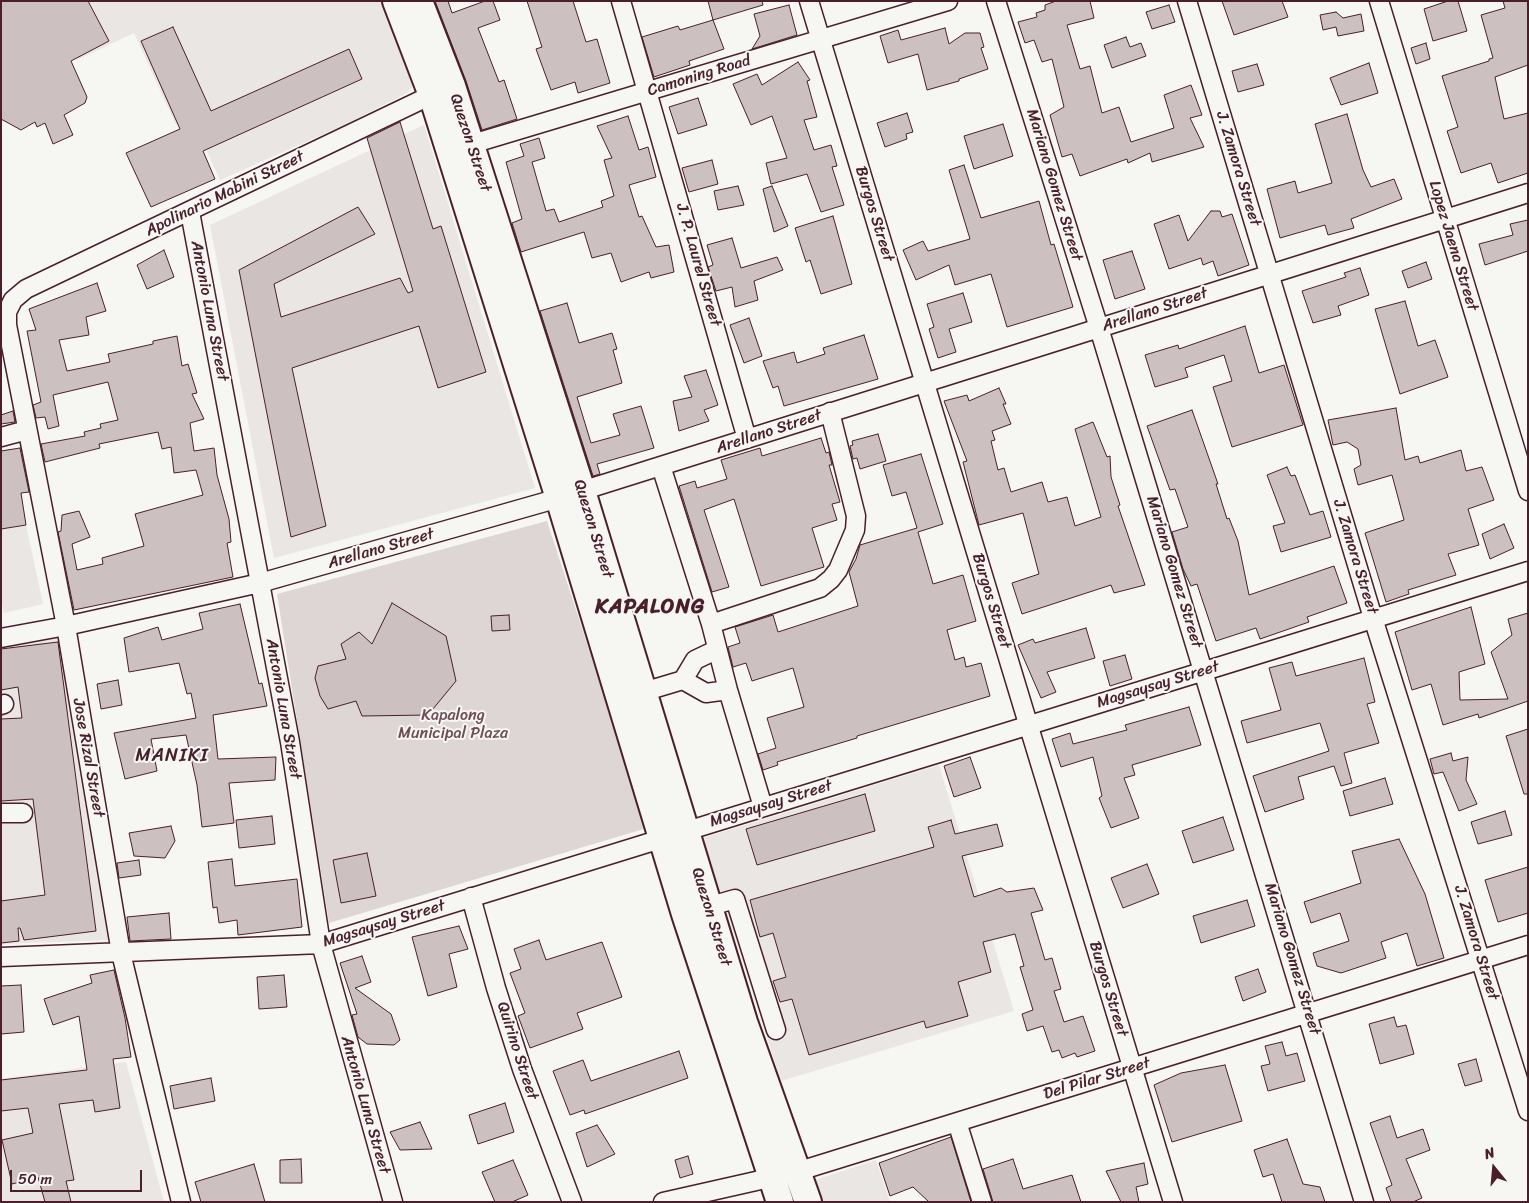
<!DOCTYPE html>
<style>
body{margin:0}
#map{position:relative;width:1529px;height:1203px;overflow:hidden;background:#f6f6f2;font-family:Sriracha,sans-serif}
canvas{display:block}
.frame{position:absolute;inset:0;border:2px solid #4a1f2b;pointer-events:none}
.north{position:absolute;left:1469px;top:1143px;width:50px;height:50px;-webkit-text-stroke:4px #f6f6f2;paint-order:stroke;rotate:343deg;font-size:14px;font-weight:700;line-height:20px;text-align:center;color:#4a1f2b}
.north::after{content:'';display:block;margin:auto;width:18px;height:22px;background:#4a1f2b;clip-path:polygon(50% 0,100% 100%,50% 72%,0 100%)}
.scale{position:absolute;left:10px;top:1170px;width:132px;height:22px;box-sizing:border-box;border:2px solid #4a1f2b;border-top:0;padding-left:6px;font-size:15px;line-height:18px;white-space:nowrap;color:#4a1f2b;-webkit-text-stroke:4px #f6f6f2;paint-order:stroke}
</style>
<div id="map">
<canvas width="1529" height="1203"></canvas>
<div class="frame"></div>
<div class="north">N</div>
<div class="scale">50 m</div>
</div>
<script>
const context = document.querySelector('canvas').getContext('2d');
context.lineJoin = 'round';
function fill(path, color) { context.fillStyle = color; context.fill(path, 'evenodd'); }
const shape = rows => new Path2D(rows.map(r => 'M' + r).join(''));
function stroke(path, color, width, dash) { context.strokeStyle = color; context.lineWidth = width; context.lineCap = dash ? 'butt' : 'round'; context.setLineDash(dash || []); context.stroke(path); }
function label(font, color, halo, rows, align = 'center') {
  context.font = font + ' Sriracha,sans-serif'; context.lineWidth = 4; context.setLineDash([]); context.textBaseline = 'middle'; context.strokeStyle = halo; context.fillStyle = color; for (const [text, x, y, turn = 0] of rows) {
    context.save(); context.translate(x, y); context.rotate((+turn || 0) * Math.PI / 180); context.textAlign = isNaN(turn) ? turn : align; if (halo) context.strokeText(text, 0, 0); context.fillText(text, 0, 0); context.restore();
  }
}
fill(shape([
 [53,1,387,1,416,83,407,93,344,125,220,180,192,119,176,125,134,33,79,59],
 [424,125,535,488,274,558,210,225],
 [26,525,43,604,4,613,1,600,1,529],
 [56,632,109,940,1,944,1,642],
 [939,765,1014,1011,781,1081,703,838],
 [126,1062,164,1202,1,1202,1,1079],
 [876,1160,890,1202,820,1202,812,1181]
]), '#e9e6e3');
fill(shape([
 [547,521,647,828,329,923,277,594]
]), '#ddd6d5');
const building = shape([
 [1,1,88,1,109,41,71,61,87,97,85,103,64,115,73,135,53,144,45,123,37,127,35,122,21,130,1,119,1,1],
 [435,1,448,1,452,13,485,1,493,1,500,20,478,28,499,82,504,80,517,119,482,130,466,81,435,1],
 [527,1,573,1,586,42,597,39,610,83,578,93,575,82,551,90,536,49,542,47,527,1],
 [708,1,762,1,763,5,713,20,708,1],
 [1056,1,1090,1,1094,18,1067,25,1080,69,1090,66,1102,113,1119,107,1131,142,1174,128,1164,95,1191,85,1202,115,1190,118,1204,147,1152,162,1150,153,1128,163,1127,159,1080,176,1072,154,1062,157,1050,115,1064,107,1052,59,1042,62,1034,40,1025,43,1018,22,1037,17,1036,13,1045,10,1045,5,1056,1],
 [1222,1,1282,1,1288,17,1234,35,1222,1],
 [1448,1,1458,1,1467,31,1433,41,1424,9,1448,1],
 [1503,1,1528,1,1528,65,1495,77,1504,119,1528,113,1528,173,1498,183,1491,163,1461,173,1447,131,1458,127,1442,76,1489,61,1489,59,1493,58,1481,15,1505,8,1503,1],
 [789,5,797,35,752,49,760,36,754,14,789,5],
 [1169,5,1175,22,1152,29,1146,12,1169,5],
 [1336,12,1343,18,1361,14,1364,31,1338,36,1336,27,1323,30,1320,15,1336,12],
 [713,20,724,49,689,61,690,65,654,77,642,37,678,26,680,30,713,20],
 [173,27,211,111,349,49,362,79,203,151,215,179,151,207,126,153,180,129,141,41,173,27],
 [945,28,949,44,965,33,980,33,984,47,981,48,988,69,959,79,959,81,927,90,918,54,888,63,880,36,898,30,901,40,945,28],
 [1126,37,1130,47,1141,43,1146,56,1112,68,1104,45,1126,37],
 [1426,43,1430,59,1416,64,1411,48,1426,43],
 [798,62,810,80,807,81,817,117,804,120,814,150,831,145,837,166,832,167,844,205,821,212,807,174,771,184,766,163,787,158,772,116,751,125,733,84,757,74,762,85,798,62],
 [1369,63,1378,93,1341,105,1330,78,1369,63],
 [1257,64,1264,85,1238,92,1232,71,1257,64],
 [698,98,707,125,678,134,669,107,698,98],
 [907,113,913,132,906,134,907,139,885,147,877,123,907,113],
 [1347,114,1363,170,1371,187,1394,179,1402,199,1351,219,1354,228,1328,235,1325,225,1280,238,1267,189,1295,181,1298,193,1332,183,1315,124,1347,114],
 [628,116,639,150,648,147,656,177,629,185,639,217,642,216,656,247,669,245,674,272,651,278,649,272,621,282,611,253,592,258,584,232,521,252,512,223,522,219,506,162,524,156,520,144,539,138,545,158,532,162,546,211,554,209,559,222,603,207,601,201,614,196,604,160,612,158,597,126,628,116],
 [400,122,433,229,441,226,486,372,438,388,419,326,292,368,326,526,291,537,239,270,358,207,375,234,274,284,281,317,400,278,408,293,413,291,367,138,400,122],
 [1003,124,1013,156,974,169,964,136,1003,124],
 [712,160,718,184,689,192,682,168,712,160],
 [964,165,981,218,1039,201,1051,245,1054,244,1073,307,1007,327,991,274,955,285,949,265,916,280,903,250,923,241,928,251,970,239,949,170,964,165],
 [738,186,744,205,718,210,714,191,738,186],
 [772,186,788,226,774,232,763,189,772,186],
 [1211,211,1220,211,1222,217,1232,214,1249,265,1218,276,1213,261,1203,265,1201,258,1169,269,1154,224,1179,215,1188,241,1211,211],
 [833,216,852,284,821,294,810,260,806,262,795,228,833,216],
 [1528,220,1528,251,1485,265,1479,244,1513,235,1510,224,1528,220],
 [732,238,741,268,777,257,783,270,754,281,758,300,735,307,732,287,716,291,708,267,713,265,707,245,732,238],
 [164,250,174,277,147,289,137,265,164,250],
 [1132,251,1145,289,1115,299,1103,260,1132,251],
 [1426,262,1432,279,1408,288,1402,271,1426,262],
 [1360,268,1369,295,1338,306,1341,315,1313,323,1302,291,1346,277,1344,273,1360,268],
 [97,283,106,311,86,317,89,335,59,340,67,371,110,362,108,354,153,344,153,341,177,336,182,366,188,364,197,393,192,394,204,419,190,423,194,451,214,448,217,475,229,519,231,542,227,543,233,577,74,610,58,532,61,531,62,515,79,511,90,537,72,544,77,570,103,564,102,558,144,546,135,514,203,495,196,470,174,473,171,447,162,449,158,432,99,444,100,448,45,462,41,444,85,436,84,432,101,428,100,424,118,420,108,382,53,395,59,426,48,429,45,417,36,418,33,405,41,402,27,331,36,330,29,309,97,283],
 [963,293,972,322,949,329,956,352,938,358,929,329,934,327,927,304,963,293],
 [1405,301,1418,346,1435,340,1448,377,1400,394,1375,309,1405,301],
 [567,303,579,343,612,333,617,349,613,350,622,383,577,397,591,443,620,435,613,414,641,406,654,448,597,464,600,474,593,476,540,311,567,303],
 [749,318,762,356,744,363,730,325,749,318],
 [1245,326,1259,373,1284,365,1303,425,1232,447,1213,387,1232,381,1224,355,1185,368,1188,377,1155,387,1145,355,1178,345,1179,349,1245,326],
 [864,335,878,379,784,406,778,386,773,388,763,361,794,352,797,363,825,354,823,348,864,335],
 [706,370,718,405,704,410,709,421,679,431,673,401,692,397,684,376,706,370],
 [999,388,1006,404,1003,404,1011,424,992,431,995,440,991,441,998,470,1004,468,1011,492,1042,482,1048,502,1067,497,1075,526,1101,517,1075,429,1093,422,1107,457,1110,456,1111,477,1120,505,1118,506,1145,585,1114,593,1111,585,1022,614,1012,583,1039,574,1023,513,979,525,963,462,967,461,944,401,967,395,969,401,999,388],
 [1396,408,1405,460,1418,456,1420,463,1461,450,1466,471,1482,467,1494,500,1468,509,1479,545,1448,554,1456,575,1408,590,1409,594,1386,602,1365,533,1404,520,1392,475,1358,485,1354,469,1361,465,1358,449,1347,442,1333,445,1328,420,1396,408],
 [1192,410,1218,484,1216,484,1227,519,1229,518,1238,541,1249,595,1334,566,1347,603,1307,617,1309,622,1260,639,1256,628,1216,641,1197,584,1191,586,1183,569,1172,532,1188,527,1175,489,1170,490,1147,426,1192,410],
 [13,411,15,422,1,424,1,415,13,411],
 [878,434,886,461,860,469,857,458,853,459,850,446,853,445,852,441,878,434],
 [821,438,826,453,829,452,832,465,829,465,840,502,832,504,837,520,812,528,824,567,761,586,734,499,704,510,729,587,712,592,679,486,695,481,697,488,727,479,721,460,760,448,762,456,821,438],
 [20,448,29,492,21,493,26,525,1,529,1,451,20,448],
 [921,454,943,524,918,532,933,584,963,575,976,621,947,630,955,660,964,657,966,667,981,663,990,696,857,736,857,738,777,762,778,765,763,770,758,754,776,748,767,718,804,707,793,668,752,681,746,663,733,667,728,647,740,643,735,627,773,615,778,632,858,606,849,572,856,559,860,545,917,528,906,492,892,496,883,465,921,454],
 [1287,467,1291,476,1295,475,1310,515,1323,511,1331,537,1281,552,1273,526,1285,523,1267,475,1287,467],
 [1504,524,1514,548,1490,559,1482,534,1504,524],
 [392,603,446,636,456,681,428,715,362,716,356,701,328,709,320,696,315,678,318,666,346,659,341,644,359,632,372,644,392,603],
 [240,604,259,684,262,683,267,706,213,715,218,759,276,757,275,780,229,783,234,823,202,827,197,785,186,735,151,739,157,771,125,779,114,733,196,718,191,693,187,694,179,663,129,672,124,638,158,627,162,640,203,629,199,613,240,604],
 [1471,607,1485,664,1459,672,1460,700,1508,699,1491,652,1512,635,1508,619,1528,613,1528,701,1479,718,1478,714,1443,725,1431,684,1412,690,1395,632,1471,607],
 [509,615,510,630,492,631,491,616,509,615],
 [1086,628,1095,658,1047,672,1056,692,1041,698,1018,645,1033,639,1035,643,1086,628],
 [58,642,96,931,24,940,20,928,18,928,19,941,1,943,1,901,45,895,33,799,1,801,1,719,22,718,18,687,1,690,1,649,58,642],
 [1125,655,1132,679,1110,686,1103,661,1125,655],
 [1364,658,1375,702,1367,704,1379,743,1344,753,1352,783,1341,786,1334,766,1298,777,1304,799,1265,812,1253,776,1329,751,1320,723,1247,743,1241,721,1281,710,1269,668,1292,662,1296,676,1364,658],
 [118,680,122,705,101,709,97,684,118,680],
 [1189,707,1201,745,1132,765,1135,775,1124,778,1139,818,1111,828,1099,798,1102,796,1093,757,1061,767,1052,739,1070,733,1073,744,1127,730,1125,725,1189,707],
 [1528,729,1528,794,1524,794,1506,736,1528,729],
 [1451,753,1453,761,1468,757,1466,780,1477,804,1459,811,1443,772,1434,774,1430,759,1451,753],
 [970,757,981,788,954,797,944,766,970,757],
 [1385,778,1393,804,1350,816,1343,791,1385,778],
 [865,794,875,831,757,865,746,829,865,794],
 [1505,811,1512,835,1478,844,1471,822,1505,811],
 [272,816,275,844,239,848,236,820,272,816],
 [1223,817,1234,850,1193,863,1182,831,1223,817],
 [951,820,955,834,997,824,1003,846,962,856,974,897,1001,888,1007,892,1034,888,1043,910,1031,913,1045,960,1052,958,1061,989,1054,991,1064,1022,1083,1016,1095,1051,1077,1057,1075,1053,1062,1058,1059,1050,1052,1052,1043,1026,1027,1031,1022,1014,1033,1010,1020,967,1024,966,1015,934,983,942,991,972,958,982,968,1016,926,1028,924,1021,809,1055,792,999,780,1002,773,981,786,977,773,933,760,937,750,900,934,847,928,827,951,820],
 [171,826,175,841,165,858,134,856,129,833,171,826],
 [1399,839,1425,894,1444,958,1417,966,1407,933,1381,942,1386,958,1341,973,1317,966,1313,953,1349,941,1340,913,1311,923,1304,902,1361,883,1352,851,1399,839],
 [367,853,376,896,341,903,333,860,367,853],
 [232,859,235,886,297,879,302,927,238,935,237,920,219,923,217,907,213,908,208,862,232,859],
 [139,860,141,875,119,878,117,863,139,860],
 [1147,864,1159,894,1123,908,1111,878,1147,864],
 [1528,867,1528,913,1498,922,1485,880,1528,867],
 [1247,900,1255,926,1201,943,1193,916,1247,900],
 [169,913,171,939,130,941,127,917,169,913],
 [459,926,468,949,449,954,457,987,428,996,412,937,459,926],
 [539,940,546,960,602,942,622,997,577,1013,583,1029,530,1048,518,1016,525,1013,510,973,521,969,514,949,539,940],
 [362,956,371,982,355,988,391,1014,400,1040,394,1045,367,1044,358,1037,352,1015,357,1014,340,963,362,956],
 [1258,969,1266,992,1243,1001,1235,977,1258,969],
 [114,970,125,1018,131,1057,113,1059,120,1108,95,1112,93,1100,59,1104,74,1180,66,1181,71,1202,45,1202,38,1177,12,1184,2,1140,33,1133,28,1108,1,1111,1,1080,87,1070,79,1016,53,1025,44,999,92,983,90,975,114,970],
 [284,975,287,1007,259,1009,257,977,284,975],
 [21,985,24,1032,1,1034,1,986,21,985],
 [1394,1017,1397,1027,1406,1025,1414,1054,1380,1064,1369,1024,1394,1017],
 [1282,1042,1286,1056,1297,1053,1305,1081,1268,1091,1261,1066,1270,1064,1265,1046,1282,1042],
 [679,1051,688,1078,585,1114,584,1110,570,1115,553,1071,583,1060,591,1081,679,1051],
 [1476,1059,1482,1081,1465,1086,1458,1064,1476,1059],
 [1225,1065,1242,1121,1172,1142,1154,1085,1181,1073,1225,1065],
 [211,1078,215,1101,174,1109,170,1086,211,1078],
 [505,1103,514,1132,478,1144,469,1115,505,1103],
 [1390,1116,1397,1138,1423,1129,1430,1150,1406,1159,1422,1198,1413,1202,1391,1202,1386,1188,1392,1185,1370,1123,1390,1116],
 [420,1122,432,1149,400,1150,390,1132,420,1122],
 [597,1125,615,1154,587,1167,576,1133,597,1125],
 [951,1137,971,1202,929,1202,913,1187,890,1196,879,1163,951,1137],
 [1287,1139,1303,1184,1320,1187,1325,1202,1282,1202,1273,1174,1263,1177,1254,1150,1287,1139],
 [688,1156,693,1174,680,1178,675,1160,688,1156],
 [301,1159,302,1183,280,1183,280,1160,301,1159],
 [1013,1159,1023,1189,1072,1175,1081,1202,993,1202,983,1169,1013,1159],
 [513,1160,528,1195,512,1202,495,1202,482,1172,513,1160],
 [1144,1163,1148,1184,1136,1187,1139,1202,1121,1202,1106,1171,1144,1163],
 [254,1164,265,1202,201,1202,195,1182,254,1164]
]);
fill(building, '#ccc1c0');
stroke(building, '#4a1f2b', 1);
const minor = shape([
 [621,1,747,439],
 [809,1,1173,1202],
 [996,1,1099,328,1364,1202],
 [1187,1,1373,618,1528,1111],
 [1379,1,1528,491],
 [462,147,948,1],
 [190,212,290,742,321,944,393,1202],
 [1,437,27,430],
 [661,466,711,624,728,690,763,807],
 [711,624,820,588,831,579,838,570,855,530,856,516,830,412],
 [1,638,66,626,260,583,559,498,1528,193],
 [683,680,706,693,728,690],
 [633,695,683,680,695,660,716,650],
 [1,705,4,704],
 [1,813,23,813],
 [471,897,496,988,522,1069,572,1202],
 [700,909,735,899,776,1030],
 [1,957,321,944,1528,571],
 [957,1122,982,1202],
 [181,1202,121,953,66,626,7,325,7,312,13,300,26,289,442,90],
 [663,1202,796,1172,1528,945]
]);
const highway = shape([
 [396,1,432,95,559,498,685,914,780,1202],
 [419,1,452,86,582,491,744,1022,808,1202]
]);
stroke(minor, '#4a1f2b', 21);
stroke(highway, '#4a1f2b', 30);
stroke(minor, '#f6f6f2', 18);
stroke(highway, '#f6f6f2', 26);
label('16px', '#4a1f2b', '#f6f6f2', [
 ["Camoning Road",699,76,-17],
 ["Quezon Street",470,143,72],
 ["J. Zamora Street",1238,169,73],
 ["Mariano Gomez Street",1054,185,73],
 ["Apolinario Mabini Street",225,194,-26],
 ["Burgos Street",874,214,73],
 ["Lopez Jaena Street",1453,246,73],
 ["J. P. Laurel Street",698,265,74],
 ["Arellano Street",1155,310,-18],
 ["Antonio Luna Street",209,311,79],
 ["Arellano Street",769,432,-18],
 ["Quezon Street",593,529,73],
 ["Arellano Street",381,549,-16],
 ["J. Zamora Street",1355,557,73],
 ["Mariano Gomez Street",1174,572,73],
 ["Burgos Street",991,601,73],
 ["Magsaysay Street",1158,685,-17],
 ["Antonio Luna Street",283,709,80],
 ["Jose Rizal Street",88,758,80],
 ["Magsaysay Street",771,804,-17],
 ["Quezon Street",711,917,73],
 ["Magsaysay Street",384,924,-17],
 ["J. Zamora Street",1476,943,73],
 ["Mariano Gomez Street",1292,959,73],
 ["Burgos Street",1108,989,73],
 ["Quirino Street",517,1051,72],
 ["Del Pilar Street",1097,1079,-17],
 ["Antonio Luna Street",365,1105,74]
]);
label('16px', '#6f4d56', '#f6f6f2', [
 ["Kapalong",453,716],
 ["Municipal Plaza",453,734]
]);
context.letterSpacing = '1px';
label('19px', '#4a1f2b', '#f6f6f2', [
 ["MANIKI",172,756]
]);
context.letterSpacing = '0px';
context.letterSpacing = '1px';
label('bold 21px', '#4a1f2b', '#f6f6f2', [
 ["KAPALONG",650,608]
]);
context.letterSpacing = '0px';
</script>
